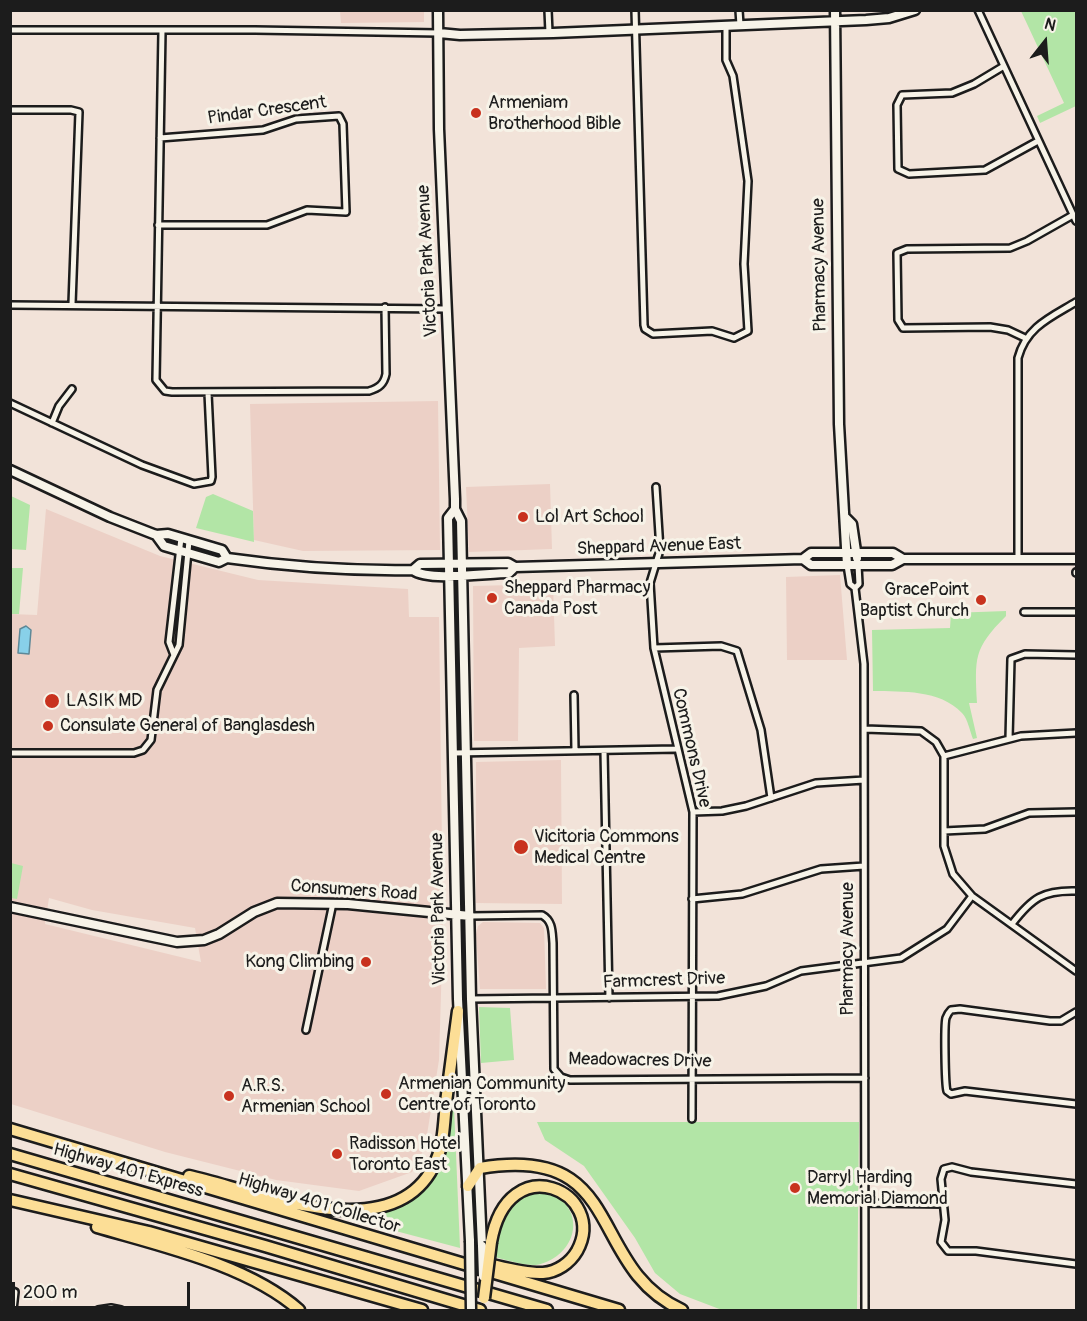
<!DOCTYPE html>
<style>
body{margin:0}
#map{position:relative;width:1087px;height:1321px;overflow:hidden;background:#f2e3d9;font-family:Pangolin,sans-serif}
canvas{display:block}
.frame{position:absolute;inset:0;border:12px solid #1c1c1c;pointer-events:none}
.north{position:absolute;left:1015px;top:12px;width:60px;height:60px;-webkit-text-stroke:4px #f7f3e8;paint-order:stroke;rotate:17deg;font-size:16px;font-weight:700;line-height:24px;text-align:center;color:#1c1c1c}
.north::after{content:'';display:block;margin:auto;width:21px;height:27px;background:#1c1c1c;clip-path:polygon(50% 0,100% 100%,50% 72%,0 100%)}
.scale{position:absolute;left:12px;top:1282px;width:178px;height:27px;box-sizing:border-box;border:3px solid #1c1c1c;border-top:0;padding-left:8px;font-size:18px;line-height:21px;white-space:nowrap;color:#1c1c1c;-webkit-text-stroke:4px #f7f3e8;paint-order:stroke}
</style>
<div id="map">
<canvas width="1087" height="1321"></canvas>
<div class="frame"></div>
<div class="north">N</div>
<div class="scale">200 m</div>
</div>
<script>
const ctx = document.querySelector('canvas').getContext('2d');
ctx.lineJoin = 'round';
function paint(path, color) { ctx.fillStyle = color; ctx.fill(path, 'evenodd'); }
function stroke(path, color, width, dash) { ctx.strokeStyle = color; ctx.lineWidth = width; ctx.lineCap = dash ? 'butt' : 'round'; ctx.setLineDash(dash || []); ctx.stroke(path); }
function drawText(font, color, halo, rows, align = 'center') {
  ctx.font = font + ' Pangolin,sans-serif'; ctx.lineWidth = 6; ctx.setLineDash([]); ctx.textBaseline = 'middle'; ctx.strokeStyle = halo; ctx.fillStyle = color; for (const [text, x, y, turn = 0] of rows) {
    ctx.save(); ctx.translate(x, y); ctx.rotate((+turn || 0) * Math.PI / 180); ctx.textAlign = isNaN(turn) ? turn : align; if (halo) ctx.strokeText(text, 0, 0); ctx.fillText(text, 0, 0); ctx.restore();
  }
}
paint(new Path2D(`
 M340 11H424V22L341 23Z
 M438 401 440 550 303 551 254 540 250 404Z
 M550 484 552 549 469 552 466 487Z
 M46 509 160 556 258 580 408 589 409 617H439L443 927 439 1060 425 1147 412 1172 359 1191 276 1180 165 1152 11 1104 10 614 37 615ZM49 898 92 910 195 928 201 962 45 924Z
 M840 575 847 660H787L786 577Z
 M553 584 555 646 519 648 518 741H474L473 586Z
 M561 760 562 904 476 903V762Z
 M483 922 540 923 544 928 546 989H480L476 934 478 926Z`), '#ecd0c6');
paint(new Path2D(`
 M1021 11H1076V106L1040 123 1037 116 1064 103Z
 M213 494 253 511 254 542 196 528 206 497Z
 M11 496 30 505 26 550 11 549Z
 M10 568H23L19 614H11Z
 M1006 611V616C973 649 975 658 977 703H969L977 738 973 739C970 732 968 719 962 713 939 689 903 692 873 691L872 630 950 628 951 613Z
 M11 863 23 866 17 899 11 898Z
 M479 1007 510 1008 514 1060 481 1063Z
 M453 1083 460 1248 339 1216 337 1212H377L407 1203 432 1179 444 1161Z
 M537 1122H859L857 1310H722L680 1294 655 1273 635 1238 584 1166 545 1140Z
 M542 1189C548 1192 557 1195 562 1200 587 1225 567 1260 536 1265 524 1266 507 1260 495 1257L497 1223 509 1202Z`), '#b2e5a6');
const water = new Path2D(`
 M26 626 31 630 29 654 18 653 20 629Z`);
paint(water, '#88d0e9');
stroke(water, '#5d8897', 1.5);
const street = new Path2D(`
 M548 10 549 33
 M635 10 644 325 645 329 653 334 712 331 734 338 748 331 744 264 748 181 733 76 726 60V25
 M739 10 740 25
 M978 10 1076 221
 M10 30H255L439 33
 M162 31 156 380 165 391 172 392 369 391C379 388 384 384 386 374L385 307
 M1004 66 974 84 952 93 902 95 897 105 898 169 909 174 985 170 1038 141
 M10 110H71L79 112 72 304
 M158 225H267L307 210 346 212 343 124 339 116 296 119 263 130 160 138
 M10 305 447 309
 M1025 338 1008 330 990 327 903 328 898 320 897 253 907 249 1010 248 1027 241 1073 215
 M10 403 142 465 194 484 211 481 212 477 208 393
 M52 423 59 406 72 389
 M656 487 660 550 650 583 654 648 693 812 692 1119
 M1018 560V358C1026 327 1051 317 1076 302
 M847 565 850 584 855 588 864 664 865 1310
 M1076 572V573
 M855 588 859 584 858 565
 M1024 612H1076
 M654 648 721 646 737 651 761 730 771 798
 M174 655 169 642 181 538
 M574 695 575 750
 M865 729 921 731 936 742 944 756V846L953 874 972 896 1076 971
 M1009 739 1011 659 1025 654 1076 655
 M604 751 609 998
 M10 753H134L143 750 151 740 157 690 179 645 189 541
 M454 753 676 749
 M944 756 1021 736 1076 733
 M693 812 722 811 746 806 816 783 864 780
 M944 831 985 829 1029 813 1076 812
 M692 899 742 894 821 869 864 866
 M470 916 542 915C553 921 552 932 553 943L554 1069 561 1077 570 1080 865 1078
 M1012 924C1032 898 1043 890 1076 891
 M471 999 718 996 766 986 801 971 901 958 947 929 972 896
 M1076 1012 1061 1021H1050L960 1009 951 1010C948 1013 947 1015 946 1018 944 1025 945 1084 947 1091L951 1094 965 1091 1076 1104
 M306 1030 333 903
 M1076 1184 971 1172 952 1167 944 1169 941 1179 945 1220 941 1242 948 1251H976L1076 1264
 M865 1203 944 1204
 M10 1290 15 1292 13 1310
 M98 1310 111 1308 121 1310`);
const secondary = new Path2D(`
 M438 10 439 129 455 499V509L461 521 471 999 482 1246
 M835 10 839 424 847 565
 M439 33 460 35 553 33 866 20 889 18 915 10
 M10 470 110 517 156 535 168 534 222 550 227 558
 M455 509 448 518 458 999 470 1241
 M846 518 852 524 857 558
 M156 535 164 546 219 562 227 558C290 567 350 571 413 570L420 564 508 563 515 567 803 559 811 553H893L903 559
 M803 559 811 565H892L903 559H1076
 M413 570C429 582 487 573 509 573L515 567
 M10 907 177 942 204 940 219 934 254 912 277 903 348 904 470 916`);
const highway = new Path2D(`
 M10 1129 619 1310
 M10 1154 547 1310
 M10 1174 265 1246 480 1310
 M189 1176C257 1191 397 1252 436 1161 444 1143 444 1122 446 1102 450 1072 454 1042 458 1011
 M468 1186 480 1168C628 1143 585 1266 682 1310
 M10 1200 149 1232 422 1310
 M97 1227C162 1246 248 1265 299 1310
 M479 1262C499 1266 523 1274 543 1273 557 1272 570 1263 577 1251 609 1193 508 1145 491 1242`);
stroke(street, '#1c1c1c', 10);
stroke(secondary, '#1c1c1c', 13);
stroke(highway, '#1c1c1c', 15);
stroke(street, '#f7f3e8', 5);
stroke(secondary, '#f7f3e8', 8);
stroke(highway, '#fcde96', 10);
const secondaryBridge = new Path2D(`
 M470 1241 471 1310
 M482 1246 483 1276`);
const highwayBridge = new Path2D(`
 M484 1298 491 1242`);
stroke(secondaryBridge, '#1c1c1c', 13, []);
stroke(highwayBridge, '#1c1c1c', 15, []);
stroke(secondaryBridge, '#f7f3e8', 8);
stroke(highwayBridge, '#fcde96', 10);
for (const [x, y, r, color] of [
 [476,113,6,"#c8321e"],
 [523,517,6,"#c8321e"],
 [492,598,6,"#c8321e"],
 [981,600,6,"#c8321e"],
 [52,701,8,"#c8321e"],
 [48,726,6,"#c8321e"],
 [521,847,8,"#c8321e"],
 [366,962,6,"#c8321e"],
 [386,1094,6,"#c8321e"],
 [229,1096,6,"#c8321e"],
 [337,1154,6,"#c8321e"],
 [795,1188,6,"#c8321e"]
]) { const dot = new Path2D(); dot.arc(x, y, r, 0, 2 * Math.PI); ctx.fillStyle = color; ctx.fill(dot); stroke(dot, '#f7f3e8', 2); }
drawText('18px', '#1c1c1c', '#f7f3e8', [
 ["Armeniam",488,103],
 ["Brotherhood Bible",488,124],
 ["Lol Art School",535,517],
 ["Sheppard Pharmacy",504,588],
 ["Canada Post",504,609],
 ["GracePoint",969,590,"right"],
 ["Baptist Church",969,611,"right"],
 ["LASIK MD",66,701],
 ["Consulate General of Banglasdesh",60,726],
 ["Vicitoria Commons",534,837],
 ["Medical Centre",534,858],
 ["Kong Climbing",354,962,"right"],
 ["Armenian Community",398,1084],
 ["Centre of Toronto",398,1105],
 ["A.R.S.",241,1086],
 ["Armenian School",241,1107],
 ["Radisson Hotel",349,1144],
 ["Toronto East",349,1165],
 ["Darryl Harding",807,1178],
 ["Memorial Diamond",807,1199]
], 'left');
drawText('18px', '#1c1c1c', '#f7f3e8', [
 ["Pindar Crescent",267,111,-8],
 ["Victoria Park Avenue",428,261,-93],
 ["Pharmacy Avenue",820,265,-91],
 ["Sheppard Avenue East",659,547,-2],
 ["Commons Drive",691,748,77],
 ["Consumers Road",354,891,4],
 ["Victoria Park Avenue",439,909,-91],
 ["Pharmacy Avenue",848,949,-90],
 ["Farmcrest Drive",664,981,-2],
 ["Meadowacres Drive",640,1061,1],
 ["Highway 401 Express",128,1171,16],
 ["Highway 401 Collector",319,1204,17]
]);
</script>
